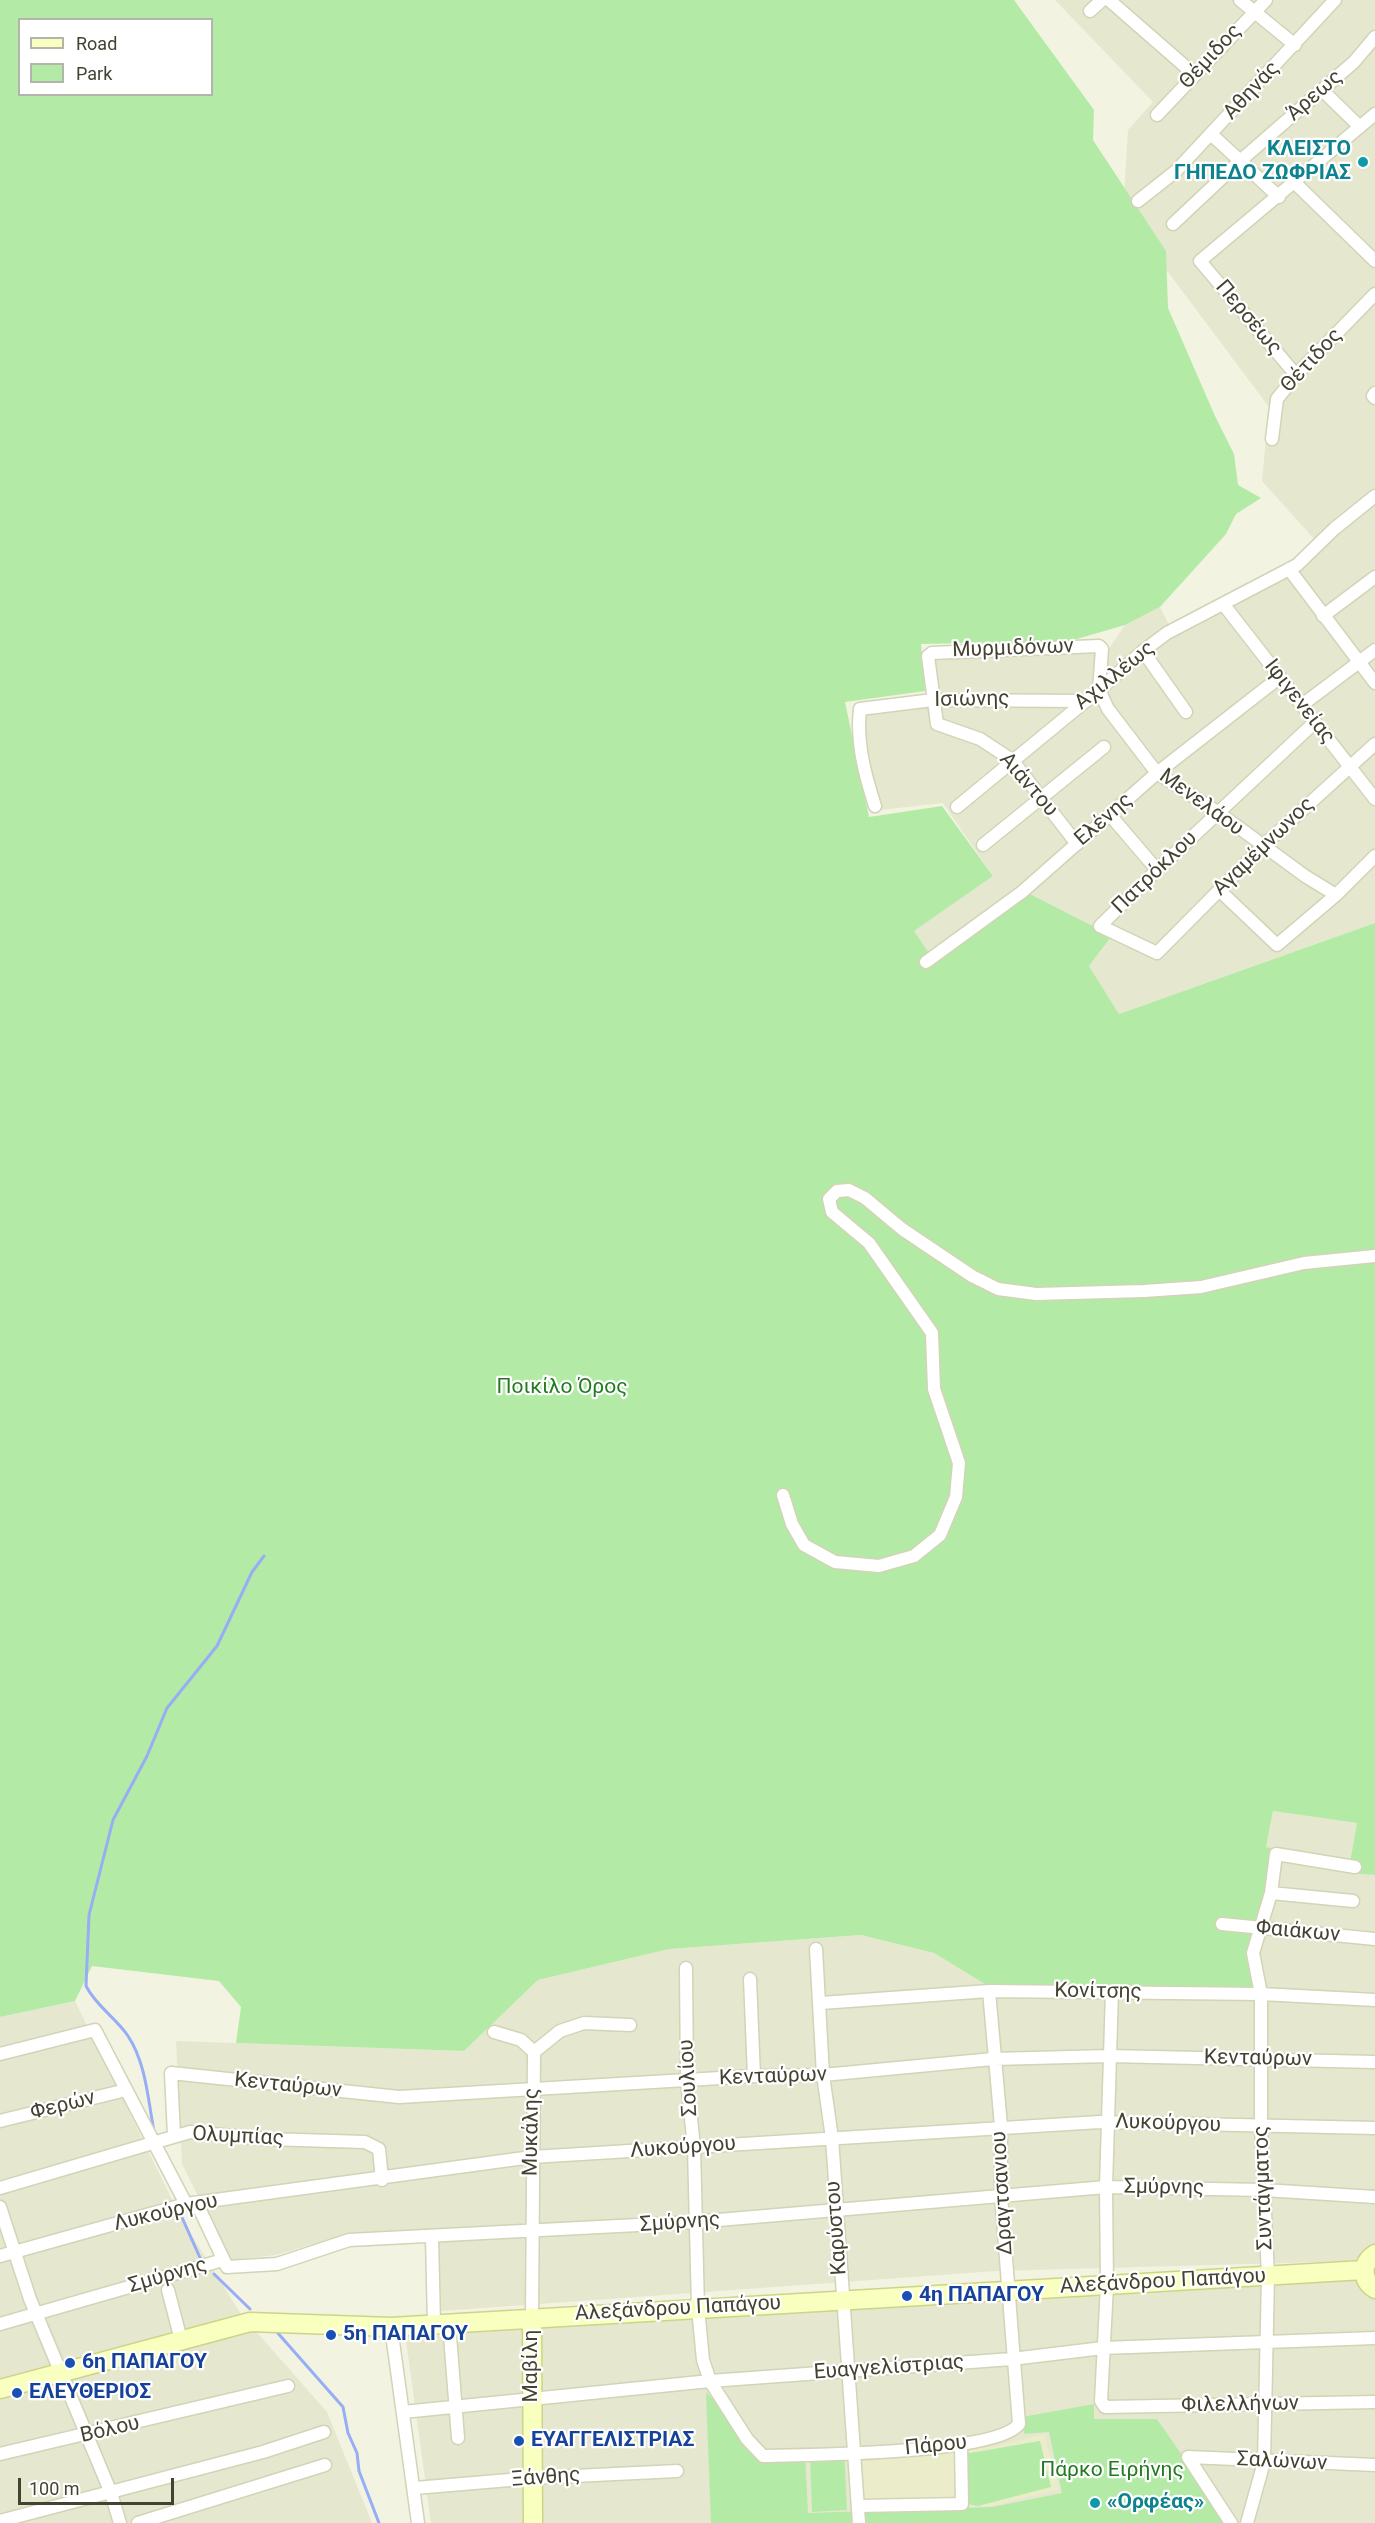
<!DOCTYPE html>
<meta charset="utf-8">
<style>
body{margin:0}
#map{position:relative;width:1375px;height:2523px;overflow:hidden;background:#f2f3e1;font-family:Roboto,sans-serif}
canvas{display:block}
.legend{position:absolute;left:18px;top:18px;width:195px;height:78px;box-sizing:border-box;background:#fff;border:2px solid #b4b4ad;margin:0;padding:8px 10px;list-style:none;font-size:18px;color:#444332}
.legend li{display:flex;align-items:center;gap:12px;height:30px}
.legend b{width:30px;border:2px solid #b4b4ad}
.scale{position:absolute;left:18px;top:2478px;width:156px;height:27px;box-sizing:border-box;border:3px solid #444332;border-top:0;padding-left:8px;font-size:18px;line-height:21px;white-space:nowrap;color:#444332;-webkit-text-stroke:4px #fff;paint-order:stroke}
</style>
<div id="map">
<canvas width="1375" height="2523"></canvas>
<ul class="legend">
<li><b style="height:8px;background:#f8ffbf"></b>Road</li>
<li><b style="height:16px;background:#b3eba6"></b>Park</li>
</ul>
<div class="scale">100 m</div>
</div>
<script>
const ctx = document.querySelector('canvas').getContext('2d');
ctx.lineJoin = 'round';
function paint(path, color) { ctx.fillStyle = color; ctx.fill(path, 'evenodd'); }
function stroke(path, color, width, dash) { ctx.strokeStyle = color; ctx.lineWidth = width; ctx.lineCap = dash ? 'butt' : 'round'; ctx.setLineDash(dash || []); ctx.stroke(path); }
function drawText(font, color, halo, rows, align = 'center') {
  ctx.font = font + ' Roboto,sans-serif'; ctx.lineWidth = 4.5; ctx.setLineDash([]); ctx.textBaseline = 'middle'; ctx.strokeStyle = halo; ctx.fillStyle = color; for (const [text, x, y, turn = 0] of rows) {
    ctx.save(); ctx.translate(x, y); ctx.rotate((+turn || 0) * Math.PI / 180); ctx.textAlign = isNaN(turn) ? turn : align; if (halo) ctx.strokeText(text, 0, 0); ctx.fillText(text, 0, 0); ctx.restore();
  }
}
paint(new Path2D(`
 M1055 0H1375V923L1119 1014 1089 966 1112 937 929 953 913 931 993 876 943 803 880 810 864 731 866 715 939 704 934 658 1108 650 1125 625 1160 607 1170 627 1240 586 1290 562 1315 540 1262 481 1269 407 1123 212 1128 130 1153 102Z
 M1273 1811 1357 1823 1348 1872 1375 1875V2245L1354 2261 996 2271 441 2311 438 2231 365 2232 346 2234 276 2255 230 2260 182 2164 176 2041 464 2051 538 1980 669 1949 861 1935 934 1953 988 1986 1249 1954 1275 1850 1266 1848Z
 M75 2001 181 2218 242 2316 0 2381V2017Z
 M1375 2278V2523H431L405 2333Z
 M254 2329 327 2412 372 2523H0V2400Z`), '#e6e7cf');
paint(new Path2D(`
 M1044 2434 1059 2489 991 2506H863L860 2455 993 2447Z`), '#ebedca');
paint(new Path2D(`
 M0 0H1014L1094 110 1093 140 1166 251 1168 308 1215 416 1234 454 1238 485 1261 498 1236 514 1226 534 1160 607 1125 625 1070 641 921 644 925 691 845 702 869 817 942 806 993 876 914 931 929 953 1022 890 1112 936 1089 966 1119 1014 1375 923V1875L1348 1873 1357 1823 1273 1811 1266 1847 1275 1850 1267 1893 1249 1954 1256 1991 988 1986 934 1953 861 1935 669 1949 538 1980 464 2051 236 2043 241 2007 219 1981 92 1966 75 2001 0 2017ZM20 20H212V94H20Z
 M706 2392 770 2456 805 2454 808 2513 992 2507 1062 2493 1049 2432 1024 2434 1022 2417 1094 2404V2419H1157L1229 2523H711Z
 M1040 2441 1051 2487 978 2506 967 2504 964 2454Z
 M844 2450 847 2510 812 2512 810 2455Z`), '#b3eba6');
stroke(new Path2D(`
 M154 2131C148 2100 146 2063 128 2036 116 2018 96 2006 86 1986L89 1915 113 1820 147 1756 167 1708 217 1646 252 1572 264 1556
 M180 2213 201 2260
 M214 2274 250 2309
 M276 2331 343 2407 348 2433 357 2453 359 2471 379 2523`), '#97adf6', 3);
const street = new Path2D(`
 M1109 0 1195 75
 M1240 0 1295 45
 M1090 11 1102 0
 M1322 90 1360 127
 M1157 115 1266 0
 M1211 134 1279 197
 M1295 183 1375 261
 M1138 201 1176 171 1335 0
 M1173 224 1240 161 1354 62 1375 37
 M1296 375 1200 261 1375 114
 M1375 393 1373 396 1375 398
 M1272 439 1277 399 1296 375 1375 294
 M1289 569 1375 683
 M1224 605 1375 799
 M1323 616 1375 577
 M1143 651 1186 712
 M1302 705 1375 650
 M1315 722 1157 870 1100 926 1157 953 1266 843 1375 744
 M875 806C865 775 856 742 860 709L933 700 1083 701
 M957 807 1099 690 1143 651 1167 633 1297 565 1334 529 1375 496
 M1110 815 1157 870
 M1077 844 1012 760 980 739 937 724 928 656 932 653 1099 646 1102 649 1099 690 1108 709 1157 773 1219 813 1305 876 1336 895
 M983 845 1104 747
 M1219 890 1277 945 1336 895 1375 856
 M926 962 1022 892 1157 773 1280 677
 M783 1495 792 1524 804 1545 835 1562 879 1566 914 1556 940 1535 956 1497 959 1463 934 1389 932 1333 869 1243 832 1212 829 1199 837 1191 849 1190 865 1198 902 1229 972 1276 998 1289 1036 1294 1144 1291 1201 1287 1304 1263 1375 1256
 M1271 1893 1353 1901
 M1222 1924 1375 1939
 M816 1949 823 2075 832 2138 859 2523
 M686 1968 687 2081 694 2147 698 2308 703 2360 710 2381 747 2439 763 2456C807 2455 997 2454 1019 2424L1001 2195V2126L989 1991
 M750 1979 754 2076
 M1112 1991 1106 2187 1107 2285 1101 2401 1105 2407 1375 2402
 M821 2003 989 1991 1261 1994 1375 2000
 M494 2032 521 2040 534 2052
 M0 2054 95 2030 186 2204 199 2208 227 2267 277 2264 349 2240 695 2222 1106 2187 1264 2190 1375 2197
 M0 2121 126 2090
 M174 2136 171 2073 399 2097 754 2076 823 2075 993 2059 1109 2056 1375 2062
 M0 2188 190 2132 266 2139 365 2142 379 2149 382 2180
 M0 2207 30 2299 111 2493 120 2523
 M432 2237 434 2324
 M0 2256 186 2204 532 2157 1100 2122 1375 2128
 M168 2290 181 2340
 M532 2317 534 2052 560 2031 584 2023 630 2025
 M449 2323 458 2438
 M0 2324 223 2260
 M391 2327 418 2523
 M403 2412 710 2381 1012 2359 1103 2348 1375 2338
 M0 2454 288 2386
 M1188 2457 1375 2465
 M1188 2457 1231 2523
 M415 2488 533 2478 677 2471
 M859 2506 962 2504 961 2444
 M0 2521 263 2452 324 2432
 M138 2523 325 2465
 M1247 2523 1264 2462 1268 2276 1261 2127V1994L1253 1953 1271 1893 1276 1854 1355 1867`);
const secondary = new Path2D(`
 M1375 2254C1361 2263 1361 2280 1375 2289
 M532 2317 533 2523
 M0 2389 250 2322 391 2327 1364 2270`);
stroke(street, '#d3d3b7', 15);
stroke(secondary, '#cdd48a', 21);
stroke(street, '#fff', 12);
stroke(secondary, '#f8ffbf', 18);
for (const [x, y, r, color] of [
 [1363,162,6,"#0f9aa8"],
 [907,2296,6,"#1a4fb4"],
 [331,2335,6,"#1a4fb4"],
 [70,2363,6,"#1a4fb4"],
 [17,2393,6,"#1a4fb4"],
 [519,2441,6,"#1a4fb4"],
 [1095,2503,6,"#0f9aa8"]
]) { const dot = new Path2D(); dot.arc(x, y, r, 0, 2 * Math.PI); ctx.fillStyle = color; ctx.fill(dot); stroke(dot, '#fff', 2); }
drawText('21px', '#444332', '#fff', [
 ["Θέμιδος",1211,57,-47],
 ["Αθηνάς",1252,91,-47],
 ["Άρεως",1315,96,-41],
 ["Περσέως",1248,318,50],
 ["Θέτιδος",1312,361,-47],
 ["Μυρμιδόνων",1013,649,-2],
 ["Αχιλλέως",1115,676,-39],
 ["Ισιώνης",972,700,-1],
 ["Ιφιγενείας",1299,702,52],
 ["Αιάντου",1028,785,49],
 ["Μενελάου",1201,803,36],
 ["Ελένης",1104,820,-41],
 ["Αγαμέμνωνος",1264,847,-44],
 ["Πατρόκλου",1155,873,-44],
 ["Φαιάκων",1298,1932,5],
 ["Κονίτσης",1098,1992,1],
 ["Κενταύρων",1258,2059,1],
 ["Κενταύρων",773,2077,-2],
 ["Σουλίου",689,2078,-93],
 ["Κενταύρων",288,2086,6],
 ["Φερών",63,2106,-14],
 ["Λυκούργου",1168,2124,2],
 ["Μυκάλης",532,2132,-89],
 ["Ολυμπίας",238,2137,3],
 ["Λυκούργου",683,2148,-4],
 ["Σμύρνης",1164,2188,1],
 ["Συντάγματος",1264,2188,-92],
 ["Δραγτσανιου",1003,2193,-93],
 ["Λυκούργου",166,2213,-13],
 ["Σμύρνης",680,2223,-4],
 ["Καρύστου",837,2228,-94],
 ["Σμύρνης",168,2276,-16],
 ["Αλεξάνδρου Παπάγου",1163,2282,-3],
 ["Αλεξάνδρου Παπάγου",678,2309,-3],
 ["Μαβίλη",532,2366,-90],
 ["Ευαγγελίστριας",889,2368,-4],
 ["Φιλελλήνων",1240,2405,-1],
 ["Βόλου",110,2430,-13],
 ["Πάρου",936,2446,-6],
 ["Σαλώνων",1282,2462,3],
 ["Ξάνθης",546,2478,-4]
]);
drawText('bold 21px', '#0d838f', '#fff', [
 ["ΚΛΕΙΣΤΟ",1351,150],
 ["ΓΗΠΕΔΟ ΖΩΦΡΙΑΣ",1351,174],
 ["«Ορφέας»",1107,2503,"left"]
], 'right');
drawText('21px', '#237a21', '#fff', [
 ["Ποικίλο Όρος",562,1388],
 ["Πάρκο Ειρήνης",1112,2471]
]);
drawText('bold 21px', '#164399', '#fff', [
 ["4η ΠΑΠΑΓΟΥ",919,2296],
 ["5η ΠΑΠΑΓΟΥ",343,2335],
 ["6η ΠΑΠΑΓΟΥ",82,2363],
 ["ΕΛΕΥΘΕΡΙΟΣ",29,2393],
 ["ΕΥΑΓΓΕΛΙΣΤΡΙΑΣ",531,2441]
], 'left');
</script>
